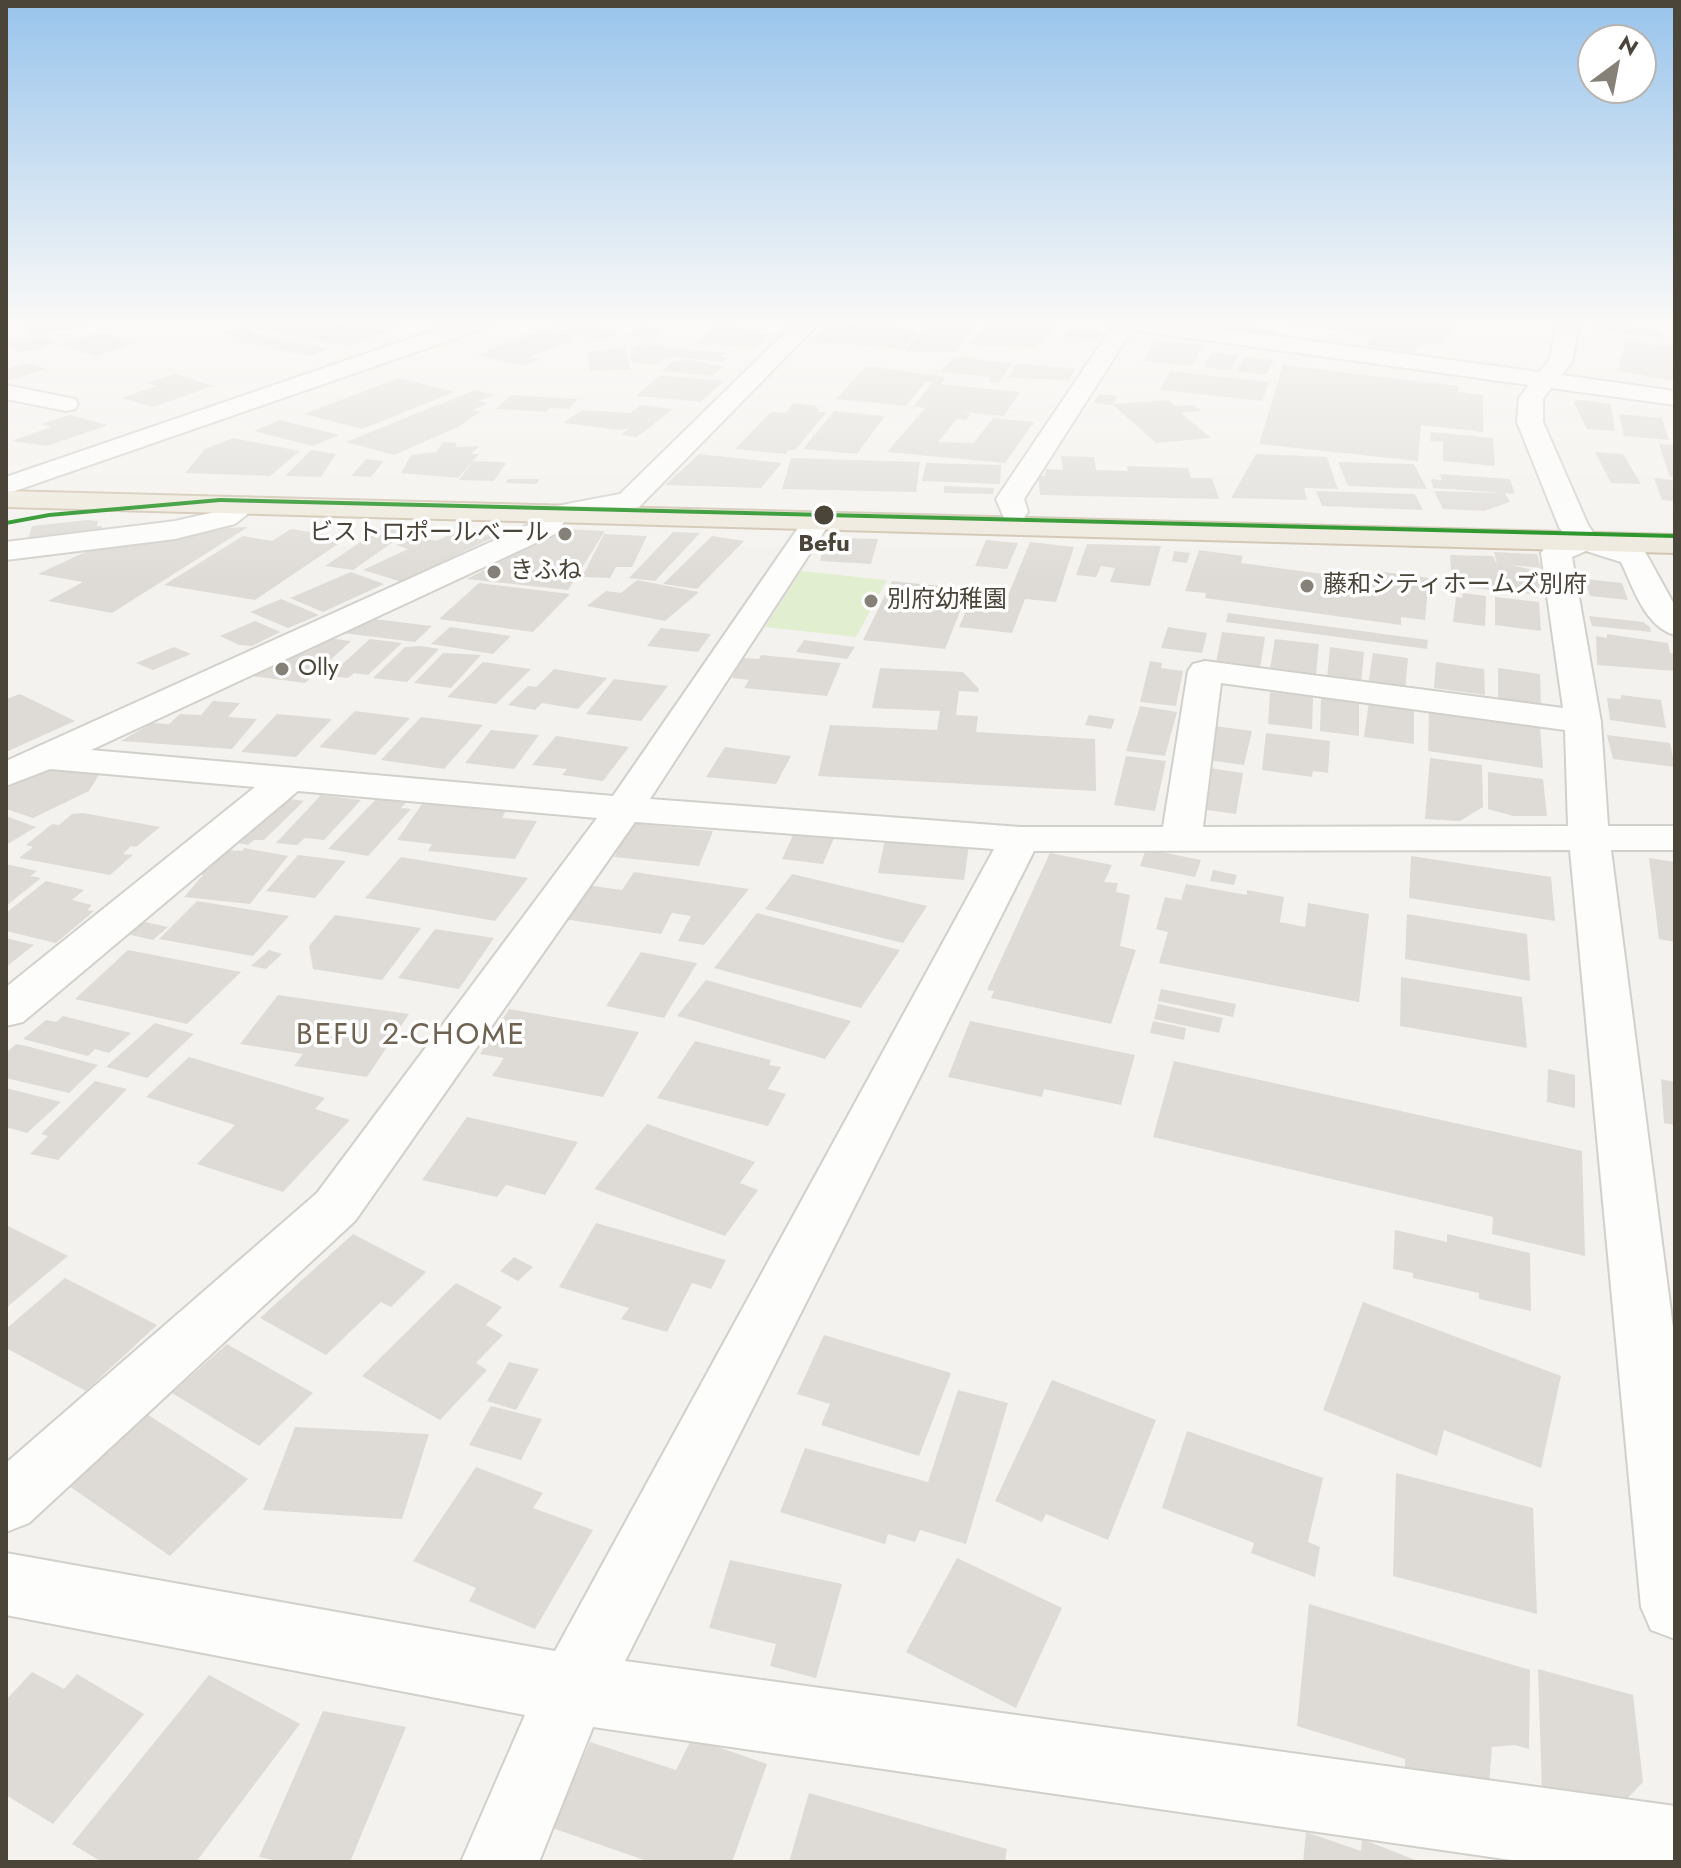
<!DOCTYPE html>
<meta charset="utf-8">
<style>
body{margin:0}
#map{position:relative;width:1681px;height:1868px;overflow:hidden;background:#f4f2ee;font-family:Jost,sans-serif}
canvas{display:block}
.frame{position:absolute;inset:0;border:8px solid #4b4439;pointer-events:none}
.north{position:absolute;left:1577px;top:24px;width:80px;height:80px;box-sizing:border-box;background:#fff;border:2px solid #b7b4b0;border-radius:50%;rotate:32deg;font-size:22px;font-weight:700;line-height:32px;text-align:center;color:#4b4439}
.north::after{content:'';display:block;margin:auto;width:28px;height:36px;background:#868178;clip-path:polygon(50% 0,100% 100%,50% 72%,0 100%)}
</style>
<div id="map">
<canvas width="1681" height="1868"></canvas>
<div class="frame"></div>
<div class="north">N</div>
</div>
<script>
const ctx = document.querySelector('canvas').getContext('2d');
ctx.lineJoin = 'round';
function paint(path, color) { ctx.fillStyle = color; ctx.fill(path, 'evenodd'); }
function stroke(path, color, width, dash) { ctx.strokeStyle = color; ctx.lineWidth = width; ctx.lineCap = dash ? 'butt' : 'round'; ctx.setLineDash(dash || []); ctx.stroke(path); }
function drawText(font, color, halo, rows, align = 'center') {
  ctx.font = font + ' Jost,"Noto Sans JP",sans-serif'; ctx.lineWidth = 7; ctx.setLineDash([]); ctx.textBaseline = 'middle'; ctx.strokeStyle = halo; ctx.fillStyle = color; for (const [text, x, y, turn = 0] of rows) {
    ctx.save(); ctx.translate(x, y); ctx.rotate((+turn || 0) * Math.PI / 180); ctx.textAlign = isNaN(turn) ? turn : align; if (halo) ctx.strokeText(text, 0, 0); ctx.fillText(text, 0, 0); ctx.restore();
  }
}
paint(new Path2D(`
 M801 571 887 580 856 637 765 627Z`), '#e1eecf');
paint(new Path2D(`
 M25 321H88L89 326 29 336Z
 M257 321 345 324 404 322 385 328 367 327 390 331 348 346 278 333 302 324 273 333 243 326Z
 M566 321 621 333 602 340 558 331 567 328 553 325Z
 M929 321H977L955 352 904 351Z
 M990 321H1019L1054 326 1035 348 970 345Z
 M1195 321H1206L1275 331 1273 334Z
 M1276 321H1457L1441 345 1420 343 1413 352 1366 345 1372 336Z
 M1598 321H1629V327L1663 331 1662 338 1596 330Z
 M829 322 918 330 903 349 811 341Z
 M240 327 254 330 250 332 328 349 309 356 231 339 237 337 223 333Z
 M640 327 663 330 650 338 627 335Z
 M726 327 761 330 757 332 771 334 756 348 696 343 713 328Z
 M1068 328 1102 331 1097 340 1064 337Z
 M543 329 574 336 569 337 576 339 531 357 540 359 523 366 476 355Z
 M101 333 137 343 95 356 59 345Z
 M48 336 53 343 44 345 46 348 17 352 11 342Z
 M1156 340 1203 345 1192 366 1143 361Z
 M1625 341 1675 347V381L1619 371Z
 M640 344 726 353 721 357 727 358 722 362 677 357 665 358 656 365 632 362 630 355 636 351 631 350Z
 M625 347 630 369 590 371 588 352Z
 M1212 352 1238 355 1231 370 1204 367Z
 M966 357 981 360 1012 363 998 383 988 382 991 377 940 372 952 358Z
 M1245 357 1274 360 1266 375 1236 371Z
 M674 361 690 360 724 366 713 376 662 371Z
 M28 363 46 369 6 381V369Z
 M1017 363 1076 369 1068 380 1008 378Z
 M1283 365 1458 386V392L1483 395V432L1421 425 1418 461 1259 444Z
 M866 366 946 377 941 384 1020 392 1004 416 962 412 971 414 966 420 957 419 938 442 974 443 993 418 1034 422 1005 463 887 452 925 408 913 407 933 382H926L906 406 836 399Z
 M1170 371 1270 382 1262 401 1160 390Z
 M175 374 213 386 153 407 121 398 157 386 146 383Z
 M660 375 724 381 701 402 636 396Z
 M399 378 455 392 362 429 304 414Z
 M475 390 496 395 479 401 488 403 473 410 480 412 458 427 394 455 346 442Z
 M1099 394 1118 396 1112 405 1093 403Z
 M511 395 578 399 569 409 550 408 546 412 496 409Z
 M1168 400 1176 406 1193 405 1202 411 1181 413 1211 438 1156 443 1112 404Z
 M1583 400 1611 404 1615 431 1587 429 1573 401Z
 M794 403 817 406 815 408 820 409 818 412H827L795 450H789L785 454 735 449 771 412 785 413Z
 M641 405 673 409 637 437 621 435 630 428 619 430 563 423 582 410 631 413Z
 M834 411 885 416 857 454 803 449Z
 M1619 414 1662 418 1669 440 1624 436Z
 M70 415 108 425 47 446 12 441 51 427 41 424Z
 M280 420 339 435 313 446 254 431Z
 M1431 432 1493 438 1495 466 1443 461V442L1430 441Z
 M233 438 300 451 270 476 185 473 205 449Z
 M443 442 457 443 455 447 480 446 471 454H479L458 478 401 473 411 455 436 452Z
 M1659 444 1675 445V477H1670Z
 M311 450 336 454 321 477 285 476Z
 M1595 452 1623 454 1641 484 1611 483Z
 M699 454 782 463 761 488 665 485Z
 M1256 454 1327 457 1338 489 1304 488 1307 500 1231 498Z
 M1061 456 1094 457 1096 470 1128 471 1127 466 1188 468 1191 478H1212L1219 499 1040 495 1038 476H1045L1046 469 1063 470Z
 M791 458 920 462 916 492 782 489Z
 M366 459 384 461 371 477 351 476Z
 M473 461 499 462 506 463 494 481 459 480Z
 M1338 462 1414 464 1427 489 1348 486Z
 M926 463 1001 465 1000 484 922 481Z
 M1440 474 1510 479 1515 494 1505 493 1510 502 1484 511 1443 509 1434 491 1503 493 1433 488 1431 479 1442 480Z
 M1654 478 1675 480V501L1662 500Z
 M508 479H539L537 484 505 483Z
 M944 486 994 488 993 494 944 493Z
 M1316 491 1415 494 1423 510 1322 506Z
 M87 520 98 521 97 526H102L100 532 28 539 32 526Z
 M384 526 406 533 353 570 325 566Z
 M248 527 112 613 48 601 83 582 38 574 94 548 199 529Z
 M464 528 494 537 402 582 363 570 408 549 396 545 416 536 436 541Z
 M291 529 347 538 255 600 164 585 243 536 272 541Z
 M563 529 605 531 568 590 467 579Z
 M673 532 700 533 655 581 629 578Z
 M604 534 647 536 632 567H616L610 578 582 577Z
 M712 536 744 541 697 589 663 584Z
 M835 538 878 539 871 564 820 561 825 542Z
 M986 540 1018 543 1007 569 975 566Z
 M1030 542 1074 547 1056 602 1025 599 1012 633 959 627 975 590 1009 593Z
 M1087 544 1161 546 1150 586 1110 582 1115 568 1101 566 1096 577 1076 575Z
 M1199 550 1243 556 1241 563 1376 581 1377 571 1429 578 1425 620 1401 617V625L1205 598 1206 593 1185 591Z
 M1174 551 1190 553 1187 563 1172 561Z
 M1494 552 1537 554 1541 568 1511 565 1538 571 1542 595 1452 586 1450 555 1493 556 1497 565Z
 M351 572 384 584 323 612 290 598Z
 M1585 579 1622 583 1628 600 1590 596Z
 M637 580 699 592 665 621 587 606 606 591 621 593Z
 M892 581 969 589 945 649 863 640Z
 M479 583 570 594 533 632 439 619Z
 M1463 593 1486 596 1485 626 1453 622 1456 597 1462 598Z
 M1495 597 1539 602 1541 631 1495 625Z
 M281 599 319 615 288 628 250 612Z
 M1228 613 1428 640 1427 649 1226 622Z
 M1589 616 1643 622 1650 627 1651 632 1592 626Z
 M374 619 432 626 415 642 343 633Z
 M255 621 280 632 252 646 239 645 220 636Z
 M450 627 511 636 493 654 431 644Z
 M1168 627 1207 633 1202 653 1161 648Z
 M661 628 711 634 698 652 647 646Z
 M1222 632 1265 637 1260 669 1216 663Z
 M1607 634 1668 643 1670 653 1675 654V671L1597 665 1596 636 1607 638Z
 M328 638 351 641 305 683 252 676Z
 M370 639 402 643 368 675 354 673 348 678 329 676Z
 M1275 639 1319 644 1316 675 1270 669Z
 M804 640 855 647 847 659 796 652Z
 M421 646 439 649 407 682 373 678 405 647Z
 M174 647 191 654 153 670 136 663Z
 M1330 647 1364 652 1361 684 1327 679Z
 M443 653 481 655 451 688 414 683Z
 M1373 653 1408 658 1405 690 1368 685Z
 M761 655 841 663 827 696 744 688 749 680 732 678 743 658 759 659Z
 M1150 661 1162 663 1161 668 1183 671 1176 706 1140 702Z
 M483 662 531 669 496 704 447 697Z
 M1436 662 1484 669 1485 695 1434 688Z
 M880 668 963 672 979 689 978 692 959 691 956 715 978 716 976 732 1095 739 1096 791 818 776 830 725 937 730 940 711 872 708Z
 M1498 668 1540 674 1541 708 1498 701Z
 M554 669 607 678 578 709 542 703 535 710 508 705 528 686 536 687Z
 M614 679 668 686 641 721 586 714Z
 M1270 692 1313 697 1312 729 1268 724Z
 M20 694 75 721 6 752V699Z
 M1621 695 1661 700 1666 728 1610 720 1607 698 1621 699Z
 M1321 698 1359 702V736L1320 731Z
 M213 701 240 703 228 717 257 719 232 749 121 741 152 723 169 724 180 714 201 715Z
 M1369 702 1414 708V744L1364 737Z
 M1140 706 1177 712 1165 756 1126 751Z
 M355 711 410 718 375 755 319 747Z
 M1429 711 1540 726 1543 768 1428 751Z
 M277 714 332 719 296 757 241 752Z
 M1089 715 1115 719 1111 729 1085 725Z
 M421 717 483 725 444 769 381 760Z
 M1215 726 1252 731 1244 765 1207 760Z
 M491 730 539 735 514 769 465 763Z
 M1266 733 1330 741 1328 773 1313 771 1312 777 1262 770Z
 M1607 735 1670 743 1675 767 1613 759Z
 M556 736 629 747 603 781 562 775 567 769 532 765Z
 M725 747 791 756 776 784 706 777Z
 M1126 756 1166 761 1155 811 1114 805Z
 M1430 758 1482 765 1483 807 1460 821 1425 819Z
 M41 768 100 773 89 791 33 818 6 809V785Z
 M1209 768 1243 773 1236 814 1201 809Z
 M1488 772 1543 779 1547 816H1513L1488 809Z
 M321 795 361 800 324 840 305 838 297 845 276 843Z
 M379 796 408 800 401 808 411 809 368 856 328 849Z
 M276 797 304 801 264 840H254L248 845 223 840Z
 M456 803 506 810 502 818 537 821 515 859 428 851 432 844 397 840 422 804 454 806Z
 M83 813 160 827 136 847 131 846 123 854 133 855 110 875 19 858 33 847 26 845 52 824 59 825 72 814Z
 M6 816 36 827 6 845Z
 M631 823 713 831 699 866 614 857Z
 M794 833 834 838 823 864 782 859Z
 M885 839 969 845 964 880 878 873Z
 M244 848 288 856 250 904 184 897 203 875 194 874 210 857 219 858 226 850 242 851Z
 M1146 849 1201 860 1195 877 1140 866Z
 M1050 853 1112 865 1104 882 1118 883 1116 892 1130 895 1120 946 1136 950 1111 1024 991 998 994 991 987 990Z
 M298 855 346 861 315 898 266 891Z
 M1411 856 1551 877 1555 921 1409 898Z
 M401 857 528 878 495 921 365 898Z
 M1649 858 1675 862V942L1659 939Z
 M6 864 37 871 30 876 41 878 6 906Z
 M1213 870 1237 875 1234 885 1210 881Z
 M634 872 749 889 704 945 678 941 691 916 672 913 661 934 563 919 586 885 622 890Z
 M792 874 927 906 903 943 765 909Z
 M46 881 84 890 72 900 92 905 87 910 94 911 56 943 6 931V913Z
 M1186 884 1247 895V890L1284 897 1280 922 1305 927 1308 903 1369 914 1359 1002 1159 963 1168 932 1156 929 1165 897 1181 900Z
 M197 901 289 916 253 956 159 939Z
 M757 913 900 950 861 1008 714 968Z
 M1407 914 1527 934 1530 981 1405 959Z
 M335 915 421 928 382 980 313 969 309 946Z
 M132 919 168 927 153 940 118 932Z
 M435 929 494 938 459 989 398 978Z
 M6 938 34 945 6 967Z
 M128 950 241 972 187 1024 75 999Z
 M269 950 282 954 266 969 251 966Z
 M641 952 697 963 664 1018 606 1006Z
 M1401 977 1522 997 1527 1048 1400 1026Z
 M706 980 851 1021 825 1059 677 1016Z
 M1161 989 1236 1004 1233 1017 1158 1001Z
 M278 995 409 1014 367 1077 294 1066 303 1054 240 1044Z
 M1158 1004 1223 1018 1219 1033 1154 1019Z
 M509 1009 639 1032 603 1097 492 1076 504 1058 480 1054Z
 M63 1016 131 1033 109 1053 95 1049 88 1056 23 1039 46 1020 56 1022Z
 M970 1021 1135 1055 1121 1105 1044 1089 1042 1097 948 1077Z
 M1153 1021 1186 1028 1184 1040 1150 1033Z
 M155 1023 194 1034 147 1078 106 1067Z
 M695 1041 771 1060 769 1065 781 1067 768 1089 786 1094 768 1126 657 1098Z
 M16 1044 26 1046 98 1065 69 1093 6 1078V1053Z
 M189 1057 325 1098 315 1109 350 1120 283 1192 197 1164 235 1125 146 1097Z
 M1174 1061 1582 1151 1585 1256 1492 1234 1493 1217 1153 1137Z
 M1548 1069 1575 1075V1108L1547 1102Z
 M1661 1079 1675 1082V1125L1664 1123Z
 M95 1081 127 1089 58 1160 30 1154 48 1136 41 1134Z
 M6 1088 61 1102 27 1133 6 1127Z
 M467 1117 578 1142 545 1195 506 1185 497 1197 422 1180Z
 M647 1124 755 1162 740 1183 758 1190 725 1236 594 1189Z
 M596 1223 726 1260 711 1289 692 1283 667 1332 621 1319 629 1308 559 1287Z
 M6 1225 68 1256 6 1308Z
 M1395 1230 1447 1242V1234L1530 1253 1531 1311 1479 1299V1293L1413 1278V1273L1393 1269Z
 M353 1234 426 1272 391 1307 381 1302 326 1355 260 1318Z
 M514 1257 533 1267 518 1281 500 1271Z
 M65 1278 157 1325 86 1391 6 1348V1329Z
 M456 1283 502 1307 486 1325 503 1335 476 1363 487 1370 440 1420 362 1376Z
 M1363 1302 1561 1376 1541 1468 1444 1430 1437 1456 1323 1410Z
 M824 1335 951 1373 919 1456 821 1425 830 1404 797 1394Z
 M227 1344 313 1393 259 1446 172 1393Z
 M509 1362 539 1369 516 1410 487 1401Z
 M1052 1380 1156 1420 1108 1540 1046 1514 1042 1522 995 1501Z
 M958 1390 1008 1403 966 1544 920 1530 915 1542 888 1534 885 1544 780 1512 805 1448 928 1482Z
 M491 1406 542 1419 521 1460 469 1445Z
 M139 1409 248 1479 170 1556 59 1479Z
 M295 1427 429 1434 402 1519 263 1510Z
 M1187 1431 1323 1478 1308 1542 1320 1547 1315 1577 1251 1553 1254 1543 1162 1508Z
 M476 1467 543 1493 533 1508 593 1530 535 1629 469 1601 476 1588 413 1561Z
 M1396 1473 1533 1508 1537 1614 1393 1576Z
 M957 1558 1062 1608 1016 1708 906 1652Z
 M730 1560 842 1584 816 1678 770 1666 776 1644 709 1628Z
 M1309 1604 1530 1670 1529 1749 1515 1745 1492 1747 1489 1785 1405 1772V1759L1297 1726Z
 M1538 1669 1633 1695 1643 1782 1620 1806 1542 1794Z
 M32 1672 64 1689 77 1674 144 1714 53 1824 6 1795V1700Z
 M209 1675 300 1724 196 1862H102L72 1844Z
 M323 1711 406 1727 350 1862H283L259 1857Z
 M692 1738 767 1764 732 1862H650L552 1828 590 1742 676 1770Z
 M809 1793 1007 1849 1005 1862H789Z
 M1306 1832 1361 1851 1362 1839 1420 1862H1303Z`), '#dedbd6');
const minor = new Path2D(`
 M461 321H494L491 326 6 494V477Z
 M797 321H821L639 507 565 521 555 534 91 750 613 796 807 515 817 512 827 515 831 521 650 799 1020 827H1163L1188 671 1193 664 1205 661 1563 708 1541 553 1545 547 1567 538 1559 527 1517 422 1519 398 1529 385 1132 330 1024 499 1028 512 1024 518 1014 521 1004 518 996 499 1112 327 1104 321H1165L1539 372 1549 361 1558 321H1580L1572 362 1562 375 1675 391V405L1551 388 1543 399V422L1588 525 1595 535 1644 550 1675 606V635C1645 627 1633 587 1621 562L1586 551 1572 557 1601 722 1608 826H1675V850H1611L1675 1343V1639L1651 1630 1641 1607 1570 850 1034 851 625 1661 1675 1806V1862H1525L593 1727 539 1862H461L525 1715 6 1615V1553L555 1651 994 849 635 822 355 1221 29 1523 6 1532V1463L317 1193 597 818 298 791 23 1022 6 1026V987L255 787 50 769 6 786V761L535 522 546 508 620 494ZM1221 683 1565 730 1568 826 1203 827Z
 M6 385 75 399 78 404 75 409 66 411 6 399Z
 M245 497 255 499 259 505 235 524 175 539 6 560V542L175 521 215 512Z`);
const highway = new Path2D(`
 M6 491 1675 535V553L6 507Z`);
stroke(minor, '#d2d0cb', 4);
stroke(highway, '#ccbfa9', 4);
paint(minor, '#fdfdfc');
paint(highway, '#ede8db');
paint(new Path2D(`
 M220 498 1675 534V538L220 502 49 517 6 525V521L49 513Z`), '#008000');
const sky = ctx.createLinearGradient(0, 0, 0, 583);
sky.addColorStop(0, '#98c4ec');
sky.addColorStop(0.55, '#faf9f7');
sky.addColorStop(1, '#faf9f700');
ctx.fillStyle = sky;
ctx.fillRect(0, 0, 1681, 583);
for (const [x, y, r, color] of [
 [824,515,11,"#4b4439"],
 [565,534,8,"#868178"],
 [494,572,8,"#868178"],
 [1307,586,8,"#868178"],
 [871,601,8,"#868178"],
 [282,669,8,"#868178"]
]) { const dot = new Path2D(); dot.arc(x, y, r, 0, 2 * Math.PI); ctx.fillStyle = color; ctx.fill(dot); stroke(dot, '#fff', 3); }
drawText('24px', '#4b4439', '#fff', [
 ["ビストロポールべール",549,534,"right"],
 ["きふね",510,572],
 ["藤和シティホームズ別府",1323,586],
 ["別府幼稚園",887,601],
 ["Olly",298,669]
], 'left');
drawText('bold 24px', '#4b4439', '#fff', [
 ["Befu",824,545]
]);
ctx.letterSpacing = '2px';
drawText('30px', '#6e6250', '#fff', [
 ["BEFU 2-CHOME",411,1037]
]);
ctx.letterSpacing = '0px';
</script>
